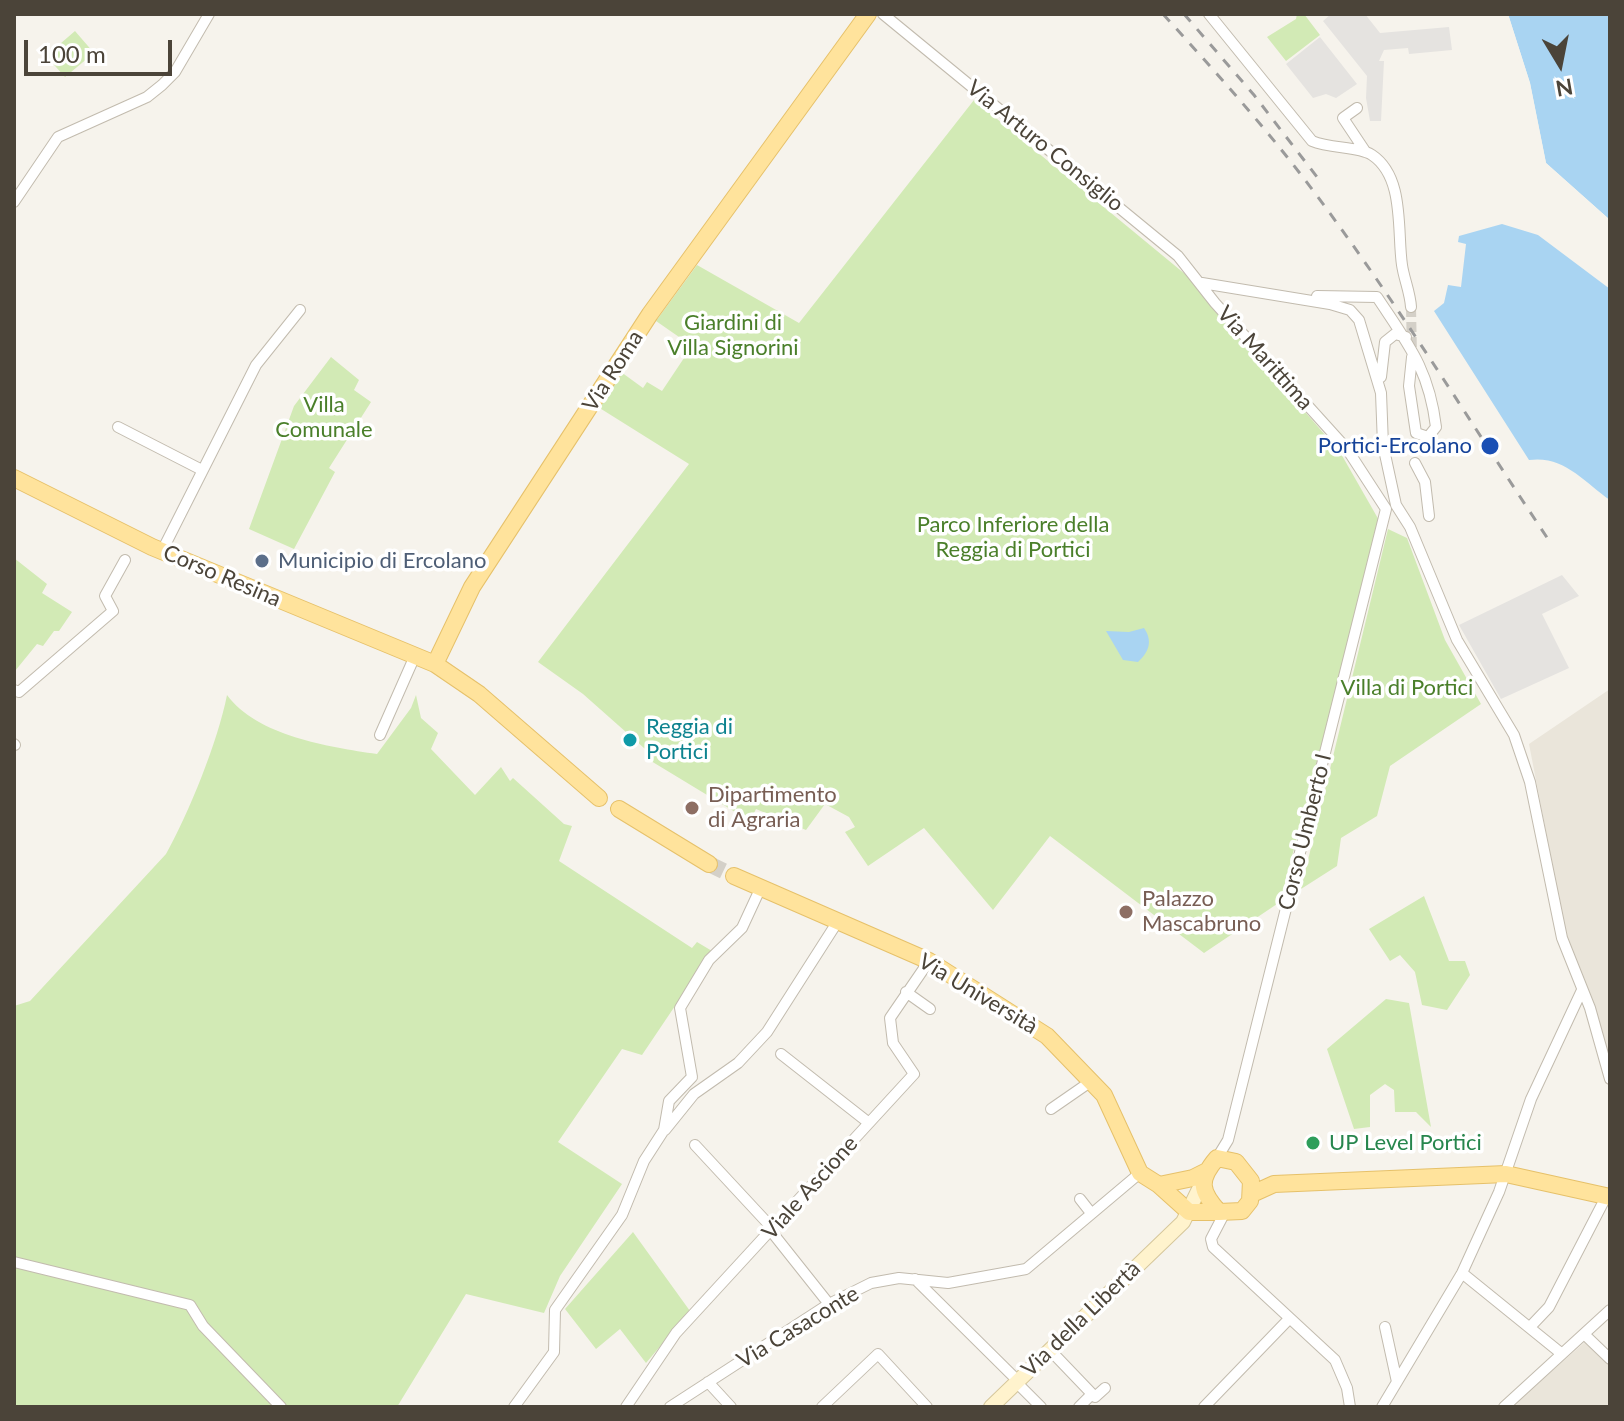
<!DOCTYPE html>
<meta charset="utf-8">
<style>
body{margin:0}
#map{position:relative;width:1624px;height:1421px;overflow:hidden;background:#f6f3ec;font-family:Lato,sans-serif}
canvas{display:block}
.frame{position:absolute;inset:0;border:16px solid #4b4439;pointer-events:none}
.north{position:absolute;left:1520px;top:24px;width:80px;height:80px;-webkit-text-stroke:6px #fff;paint-order:stroke;rotate:170deg;font-size:22px;font-weight:700;line-height:32px;text-align:center;color:#4b4439}
.north::after{content:'';display:block;margin:auto;width:28px;height:36px;background:#4b4439;clip-path:polygon(50% 0,100% 100%,50% 72%,0 100%)}
.scale{position:absolute;left:24px;top:40px;width:148px;height:36px;box-sizing:border-box;border:4px solid #4b4439;border-top:0;padding-left:10px;font-size:24px;line-height:28px;white-space:nowrap;color:#4b4439;-webkit-text-stroke:6px #fff;paint-order:stroke}
</style>
<div id="map">
<canvas width="1624" height="1421"></canvas>
<div class="frame"></div>
<div class="north">N</div>
<div class="scale">100 m</div>
</div>
<script>
const ctx = document.querySelector('canvas').getContext('2d');
ctx.lineJoin = 'round';
function paint(path, color) { ctx.fillStyle = color; ctx.fill(path, 'evenodd'); }
function stroke(path, color, width, dash) { ctx.strokeStyle = color; ctx.lineWidth = width; ctx.lineCap = dash ? 'butt' : 'round'; ctx.setLineDash(dash || []); ctx.stroke(path); }
function drawText(font, color, halo, rows, align = 'center') {
  ctx.font = font + ' Lato,sans-serif'; ctx.lineWidth = 7; ctx.setLineDash([]); ctx.textBaseline = 'middle'; ctx.strokeStyle = halo; ctx.fillStyle = color; for (const [text, x, y, turn = 0] of rows) {
    ctx.save(); ctx.translate(x, y); ctx.rotate((+turn || 0) * Math.PI / 180); ctx.textAlign = isNaN(turn) ? turn : align; if (halo) ctx.strokeText(text, 0, 0); ctx.fillText(text, 0, 0); ctx.restore();
  }
}
paint(new Path2D(`
 M1610 689V1068L1565 930 1529 744Z
 M1585 1342 1610 1365V1407H1511Z`), '#eae5da');
paint(new Path2D(`
 M1297 14H1304L1320 35 1286 61 1267 37 1296 19Z
 M75 31 94 53 65 77 46 56Z
 M974 100 1185 274 1340 452 1380 522 1280 902 1204 953 1050 836 993 910 924 828 868 866 845 832 855 827 849 817 825 804 806 830 756 809 750 821 651 761 653 756 583 694 538 662 689 464 598 407 621 372 643 388 647 382 662 391 692 346 656 321 697 265 799 323Z
 M331 357 359 380 354 390 371 402 329 468 335 472 294 549 249 529 294 406Z
 M1388 529 1407 538 1445 640 1481 704 1390 766 1377 816 1341 838 1337 866 1301 889Z
 M14 558 47 584 42 593 72 612 59 631H54L43 646 37 644 15 671Z
 M227 695C257 736 329 747 377 754L411 708 416 695 421 718 438 733 431 749 475 795 501 767 510 781 513 778 564 824 572 826 559 861 692 948 697 942 712 951 642 1055 622 1049 558 1142 622 1184 560 1276 544 1313 466 1294 397 1407H14V1006L30 1001 166 854C189 813 218 741 227 695Z
 M1424 896 1449 961H1465L1470 975 1447 1010 1422 1005 1415 972 1400 955 1390 961 1369 929Z
 M1386 999 1409 1003 1431 1127 1416 1112H1395L1394 1090 1385 1084 1370 1095V1127L1354 1129 1327 1049Z
 M633 1232 690 1311 646 1363 620 1329 596 1349 565 1309Z`), '#d2eab5');
paint(new Path2D(`
 M1331 14H1365L1380 33 1449 27 1452 50 1409 54 1408 48 1384 50 1379 61H1384L1381 121H1370L1366 98 1367 76 1323 21Z
 M1320 37 1357 84 1336 98 1326 94 1313 98 1286 64Z
 M1562 575 1579 596 1542 614 1569 668 1501 699 1459 625Z`), '#e5e3e0');
paint(new Path2D(`
 M1508 14H1610V220L1546 163 1530 83Z
 M1502 224 1538 235 1610 289V500C1584 482 1564 455 1529 460L1434 311 1444 303 1448 285 1461 287 1466 244 1458 242 1459 236Z
 M1144 628C1153 641 1149 652 1138 662L1123 660 1106 631 1129 632Z`), '#a9d4f2');
paint(new Path2D(`
 M1504 14H1508L1530 83 1546 163 1610 220V224L1542 165 1526 84Z`), '#f6f3ec');
stroke(new Path2D(`
 M1411 307 1412 355`), '#d4d0c8', 10, [10, 5]);
stroke(new Path2D(`
 M709 864 734 876`), '#d4d0c8', 16, [16, 8]);
const street = new Path2D(`
 M883 14 1178 256 1215 303 1347 449 1386 509
 M1209 14 1312 141C1331 149 1358 146 1372 155 1405 177 1397 231 1402 265 1404 279 1410 292 1411 307
 M1357 108 1343 118 1365 151
 M14 202 58 137 147 97 162 85 175 72 209 14
 M1202 283 1330 304 1350 310 1359 320 1381 393 1383 445 1396 505 1410 527 1457 640 1514 735 1530 782 1562 938 1590 1008 1610 1079
 M1317 296 1377 297C1408 344 1429 369 1436 427L1428 437 1416 433 1409 386 1412 357
 M1381 377 1385 342 1395 334 1406 337
 M118 427 202 470
 M1415 463 1425 482 1429 516
 M162 551 256 365 300 310
 M14 690 19 692 113 611 105 596 125 560
 M380 735 414 658
 M14 744 15 745
 M906 992 930 1009
 M781 1054 869 1123
 M1051 1109 1090 1082
 M665 1130 694 1094 738 1063 767 1032 838 921
 M695 1145 773 1229
 M1217 1158 1228 1140 1386 509
 M1080 1199 1091 1213
 M1224 1214 1211 1239 1213 1247 1335 1360 1347 1388 1350 1407
 M771 1231 829 1304
 M14 1262 190 1305 203 1326 281 1407
 M1462 1273 1562 1354
 M915 1279 1017 1380
 M1385 1327 1397 1382
 M1530 1327 1549 1307 1607 1195
 M1584 1334 1610 1359
 M1049 1349 1095 1397 1105 1388
 M708 1382 731 1407
 M1016 1382 1041 1407
 M514 1407 554 1352 555 1310 622 1215 644 1161 664 1130 669 1101 692 1077 680 1008 709 960 742 928 761 887
 M626 1407 676 1333 914 1074 893 1043 890 1018 929 961
 M670 1407 829 1304 871 1283 899 1278 948 1283 1026 1269 1140 1173
 M822 1407 878 1354 927 1407
 M1079 1407 1092 1394
 M1204 1407 1288 1320
 M1382 1407 1462 1273 1499 1192 1531 1099 1582 990
 M1504 1407 1610 1310`);
const secondary = new Path2D(`
 M991 1407 1183 1222 1202 1183`);
const primary = new Path2D(`
 M14 478 152 547 435 664 479 694 599 798
 M435 664 472 587 650 314 868 14
 M619 809 709 864
 M734 876 929 961 1047 1036 1104 1095 1140 1173 1159 1185 1189 1212H1219
 M1217 1158 1236 1162 1251 1181 1250 1201 1242 1211 1219 1212C1200 1191 1198 1180 1217 1158Z
 M1159 1185 1193 1178 1207 1171
 M1252 1194 1274 1184 1506 1174 1610 1197`);
stroke(street, '#c2bbae', 12);
stroke(secondary, '#d6c79b', 16);
stroke(primary, '#e6c16a', 18);
stroke(street, '#fff', 10);
stroke(secondary, '#fff3cd', 14);
stroke(primary, '#ffe39c', 16);
stroke(new Path2D(`
 M1163 14C1211 67 1259 120 1302 176 1393 295 1469 421 1552 545
 M1184 14 1254 95 1317 177`), '#9a9a9a', 3, [10, 10]);
for (const [x, y, r, color] of [
 [1490,446,10,"#1a4fb4"],
 [262,561,8,"#5c6f8a"],
 [630,740,8,"#0f9aa8"],
 [692,808,8,"#8d6e63"],
 [1126,912,8,"#8d6e63"],
 [1313,1143,8,"#2e9e5b"]
]) { const dot = new Path2D(); dot.arc(x, y, r, 0, 2 * Math.PI); ctx.fillStyle = color; ctx.fill(dot); stroke(dot, '#fff', 3); }
drawText('22px', '#4b4439', '#fff', [
 ["Via Arturo Consiglio",1045,146,39],
 ["Via Marittima",1265,358,48],
 ["Via Roma",613,371,-57],
 ["Corso Resina",222,576,23],
 ["Corso Umberto I",1305,832,-76],
 ["Via Università",978,994,31],
 ["Viale Ascione",810,1188,-48],
 ["Via della Libertà",1081,1319,-44],
 ["Via Casaconte",798,1327,-31]
]);
drawText('22px', '#4a7f2a', '#fff', [
 ["Giardini di",733,323],
 ["Villa Signorini",733,348],
 ["Villa",324,405],
 ["Comunale",324,430],
 ["Parco Inferiore della",1013,525],
 ["Reggia di Portici",1013,550],
 ["Villa di Portici",1407,688]
]);
drawText('22px', '#164399', '#fff', [
 ["Portici-Ercolano",1472,446]
], 'right');
drawText('22px', '#4e5e75', '#fff', [
 ["Municipio di Ercolano",278,561]
], 'left');
drawText('22px', '#0d838f', '#fff', [
 ["Reggia di",646,727],
 ["Portici",646,752]
], 'left');
drawText('22px', '#785e54', '#fff', [
 ["Dipartimento",708,795],
 ["di Agraria",708,820],
 ["Palazzo",1142,899],
 ["Mascabruno",1142,924]
], 'left');
drawText('22px', '#27864d', '#fff', [
 ["UP Level Portici",1329,1143]
], 'left');
</script>
